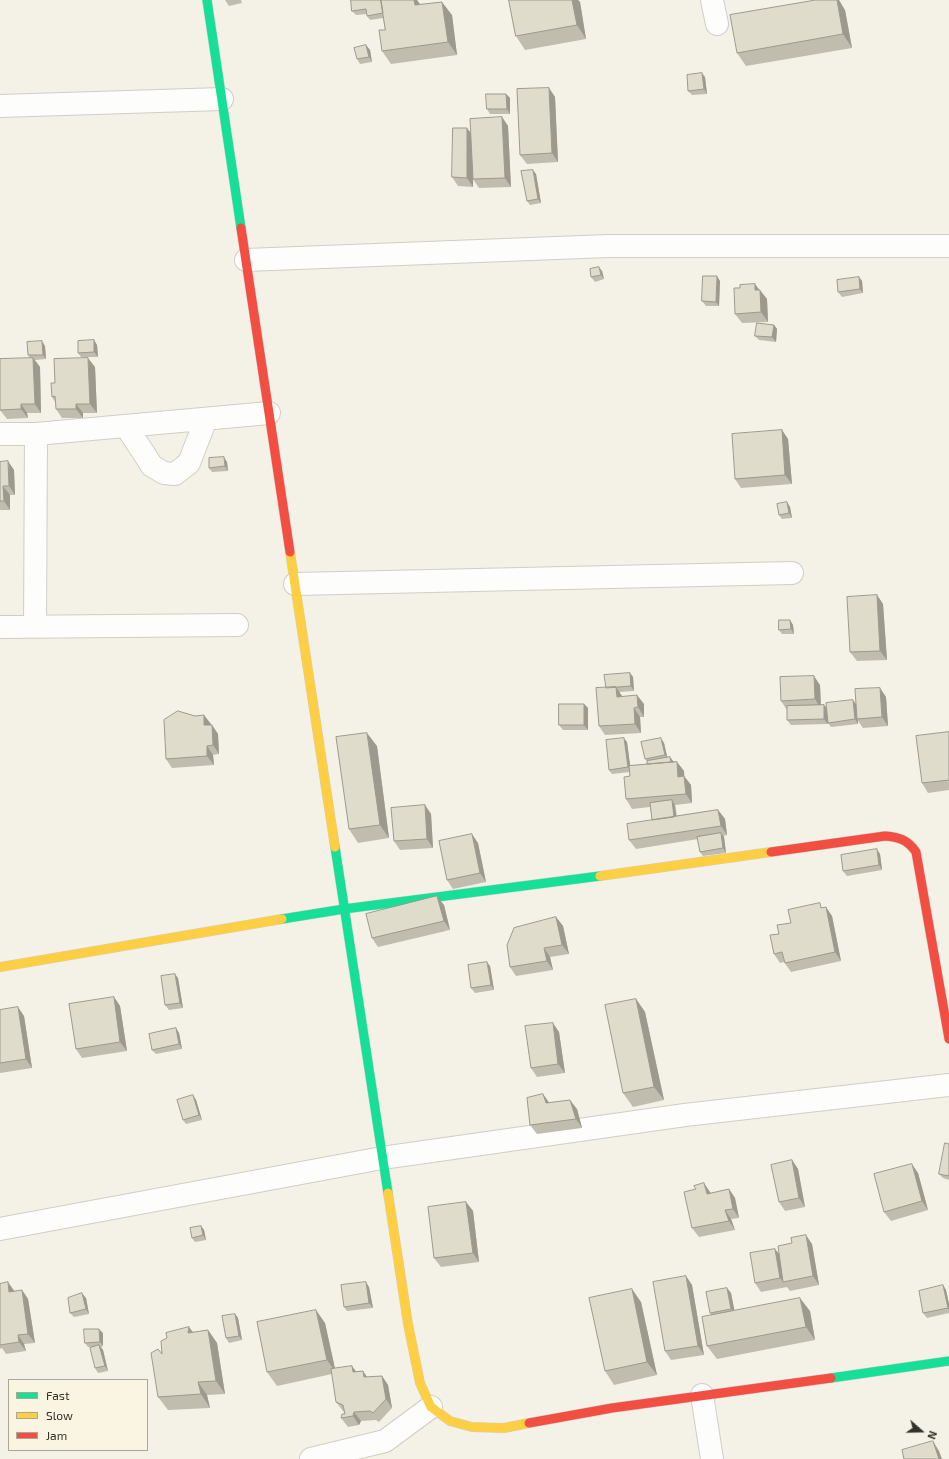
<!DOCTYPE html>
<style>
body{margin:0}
#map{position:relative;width:949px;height:1459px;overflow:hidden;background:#f4f2e7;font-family:"Exo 2",sans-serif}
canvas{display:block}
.legend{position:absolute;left:8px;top:1379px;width:140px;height:72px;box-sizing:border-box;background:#f9f5e2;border:1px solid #aaa798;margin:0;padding:5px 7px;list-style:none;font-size:12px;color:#33322a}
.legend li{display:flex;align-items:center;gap:8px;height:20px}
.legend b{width:20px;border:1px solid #aaa798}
.north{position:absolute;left:901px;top:1411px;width:40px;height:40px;-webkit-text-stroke:3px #f9f5e2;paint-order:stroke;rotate:110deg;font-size:11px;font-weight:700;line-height:16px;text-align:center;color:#33322a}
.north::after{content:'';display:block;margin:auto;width:14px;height:18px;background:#33322a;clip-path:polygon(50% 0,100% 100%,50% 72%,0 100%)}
</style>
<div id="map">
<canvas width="949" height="1459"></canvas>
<ul class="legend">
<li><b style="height:5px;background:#16e098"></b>Fast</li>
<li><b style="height:5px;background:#ffcf43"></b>Slow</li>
<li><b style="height:5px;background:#f24e42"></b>Jam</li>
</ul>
<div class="north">N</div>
</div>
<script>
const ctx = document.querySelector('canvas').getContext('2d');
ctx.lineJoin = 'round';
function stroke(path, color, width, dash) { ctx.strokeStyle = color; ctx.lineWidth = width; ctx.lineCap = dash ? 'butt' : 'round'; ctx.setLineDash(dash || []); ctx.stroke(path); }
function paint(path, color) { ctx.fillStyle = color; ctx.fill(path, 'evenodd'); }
const street = new Path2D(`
 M712 0 717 24
 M0 106 222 99
 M246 260 608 246H949
 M126 426 152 466 164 473 175 474 189 463 206 419
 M0 434H36L269 413
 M295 584 792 573
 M0 627 237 625
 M35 627 36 434
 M0 1229 382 1158 685 1115 949 1085
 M702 1395 712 1459
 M311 1459 385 1441 431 1407`);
const fast = new Path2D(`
 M207 0 241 228
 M335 847 388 1193
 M282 919 344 909 600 876
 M831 1378 949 1361`);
const slow = new Path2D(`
 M290 552 335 847
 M600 876 771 852
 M0 967 282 919
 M388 1193 408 1324 420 1383 431 1407 450 1421 472 1427 504 1428 529 1423`);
const jam = new Path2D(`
 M241 228 290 552
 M771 852 885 836C899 837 908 840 916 852L949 1039
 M529 1423 612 1408 831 1378`);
stroke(street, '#d0cec6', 24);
stroke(fast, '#d0cec6', 10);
stroke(slow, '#d0cec6', 10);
stroke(jam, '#d0cec6', 10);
stroke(street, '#fdfdfb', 22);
stroke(fast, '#16e098', 9);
stroke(slow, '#ffcf43', 9);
stroke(jam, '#f24e42', 9);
paint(new Path2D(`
 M225 0H241L242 3 229 6Z
 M351 0H417L420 4 452 15 457 55 391 64 382 51 385 30 383 18 370 20 367 16V14L356 15 352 11Z
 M509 0H578L580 2 586 39 525 50 516 36Z
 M845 10 852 48 746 66 737 53Z
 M366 45 370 50 372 62 360 64 357 59Z
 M705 77 707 94 692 95 688 91Z
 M549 88 555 97 558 162 527 164 520 155Z
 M506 94 510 98V114H490L487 109Z
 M502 117 508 126 511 187 479 188 473 179V187L458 186 452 177 471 133Z
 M536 174 541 203 530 205 527 201Z
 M602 271 604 279 595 282 591 277Z
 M859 277 862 281 863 293 842 297 838 292Z
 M720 281 719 306H706L702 301Z
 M759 290 767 299 768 322 742 323 735 314Z
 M774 325 777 329 776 342 759 340 755 336Z
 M94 340 97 345 98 357H81L78 353Z
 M45 346 46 359 35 360 40 367 41 413H27L28 418 7 419 0 410 30 358 28 355Z
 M95 367 97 413H83V418H62L56 409V403L52 397 55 383Z
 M782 430 788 439 792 484 741 488 735 479Z
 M0 462 14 470 15 495H10V510H0Z
 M227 462 228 471 212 472 209 468Z
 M787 502 790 507 792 518 782 519 779 515Z
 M877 595 883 604 887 660 857 661 850 652Z
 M790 620 793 625 794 634H782L779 630Z
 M630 673 633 677 634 691 619 692 622 696 644 704V717H640L641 733 605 735 599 726 606 688Z
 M820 685 821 705H824L826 707 856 704 880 688 886 697 888 726 863 728 858 721V724L831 727 828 723V720V724L791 725 787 720V710L781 701Z
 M584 704 588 708V730H563L559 725Z
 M211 724V725H212L218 734 219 754 213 755 214 765 172 768 166 759Z
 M949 732V790L928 793 922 783Z
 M627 742 630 766 647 764V761L645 759 664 743 667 758 674 762H677L684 771V776L691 785 692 803 675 805 677 816 718 810 725 819 727 835 723 836 724 837 726 853 703 856 700 852 698 839 636 849 629 840 652 820 650 807 632 809 626 799 630 776V772L612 774 609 770Z
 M377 746 389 838 358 843 349 829Z
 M425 805 431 814 433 848 400 850 394 841Z
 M478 843 486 882 453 889 447 880Z
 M880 854 882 870 847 876 843 871Z
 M444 905 450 930 378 947 372 938Z
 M824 908 832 916 841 961 791 972 784 962 780 963 774 954 779 934 791 923Z
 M556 917 563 926 569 954 550 957 553 970 516 976 510 967Z
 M490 966 494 990 475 993 471 988Z
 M178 978 183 1008 169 1010 165 1005Z
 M114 997 120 1006 127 1051 82 1058 76 1049Z
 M636 999 645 1012 664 1100 633 1107 623 1093Z
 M0 1010 24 1016 32 1068 0 1073Z
 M176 1028 179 1033 182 1049 156 1054 152 1050Z
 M559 1032 565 1073 537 1077 531 1068Z
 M543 1094 549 1102 577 1109 582 1128 537 1134 530 1125Z
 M193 1095 196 1100 202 1120 186 1124 183 1120Z
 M949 1144V1180L943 1178 939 1174Z
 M792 1160 798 1169 805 1207 785 1211 779 1202Z
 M918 1173 928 1210 891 1221 884 1212Z
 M729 1189 735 1198 739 1218 731 1219 735 1230 699 1237 692 1228 710 1192 711 1193Z
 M466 1202 473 1211 479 1262 441 1267 434 1258Z
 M201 1226 204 1230 206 1240 195 1242 192 1238Z
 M812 1244 819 1285 790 1291 787 1287 761 1292 755 1283 775 1249 779 1254Z
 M686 1276 692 1285 704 1355 671 1360 665 1351Z
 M0 1284 14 1291 22 1290 28 1299 35 1343 24 1344 26 1351 6 1354 2 1348 0 1349Z
 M943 1285 946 1290 949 1304V1313L927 1318 923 1313Z
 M369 1287 373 1308 347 1311 344 1307Z
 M727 1288 731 1293 734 1311H810L815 1340 717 1359 707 1346 711 1315 710 1313Z
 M86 1298 89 1314 74 1317 70 1313Z
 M641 1302 657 1375 614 1385 605 1371Z
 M235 1314 238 1318 242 1340 229 1343 226 1338Z
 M325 1323 335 1369 352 1366 356 1371H363L367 1377 382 1376 388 1385 392 1408 379 1422 376 1420 361 1421 359 1425 348 1427 341 1418 345 1414 344 1412 343 1411 336 1402 332 1374 277 1386 267 1372Z
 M208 1330 217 1343 225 1394 207 1395 210 1408 168 1410 158 1397 162 1354 193 1332Z
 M103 1333V1346L101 1347 103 1350 108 1371 98 1373 95 1368 93 1347H88L85 1343Z`), '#c0bdaf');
paint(new Path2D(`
 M414 0H417L423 9 415 5Z
 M572 0H578L580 2 586 39 577 25Z
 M837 0H839L845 10 852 48 843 34Z
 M442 2 452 15 457 55 448 42Z
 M366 45 370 50 372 62 369 57Z
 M702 73 705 77 707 94 704 89Z
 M549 88 555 97 558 162 552 153Z
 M506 94 510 98V114L507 109Z
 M502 117 508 126 511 187 505 178Z
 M467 128 474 137 473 187 467 178Z
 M533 170 536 174 541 203 538 199Z
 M599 267 602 271 604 279 601 275Z
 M717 276 720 281 719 306 716 302Z
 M859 277 862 281 863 293 860 289Z
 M755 284 761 292 760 290 767 299 768 322 761 312 755 290Z
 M774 325 777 329 776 342 772 337Z
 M94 340 97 345 98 357 94 352Z
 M42 341 45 346 46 359 43 355Z
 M33 358 40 367 41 413 35 404Z
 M88 358 95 367 97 413 90 404Z
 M21 404 27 413 28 418 21 409Z
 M76 404 83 413V418L76 409Z
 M782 430 788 439 792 484 785 475Z
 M224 457 227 462 228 471 225 466Z
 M8 461 14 470 15 495 9 486Z
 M3 486 10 495V510L4 501Z
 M787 502 790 507 792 518 789 513Z
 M877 595 883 604 887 660 880 651Z
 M790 620 793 625 794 634 791 629Z
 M630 673 633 677 634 691 631 686Z
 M814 676 820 685 821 709 815 699Z
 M616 687 622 696 623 706 617 697Z
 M880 688 886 697 888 726 882 717Z
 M637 695 644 704V717L638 707Z
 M853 700 856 704 857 719 858 721V724L855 719Z
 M584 704 588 708V730L584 725Z
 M824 705 828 710V724L824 719Z
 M634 708 640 717 641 733 635 724Z
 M204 715 211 724V734L204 725Z
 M212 725 218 734 219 754 213 745Z
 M367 733 377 746 389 838 380 825Z
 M624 738 627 742 631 772 628 767Z
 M661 738 664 743 668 760 665 755Z
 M207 746 213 755 214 765 207 756Z
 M670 757 674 762 675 770 671 765Z
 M677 762 684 771 685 786 678 777Z
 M684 776 691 785 692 803 686 794Z
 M672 800 675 805 677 824 674 820Z
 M425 805 431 814 433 848 427 839Z
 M718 810 725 819 727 835 721 826Z
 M721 833 724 837 726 853 723 848Z
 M472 834 478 843 486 882 480 873Z
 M877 849 880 854 882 870 879 865Z
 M437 896 444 905 450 930 444 921Z
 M826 907 832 916 841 961 835 952Z
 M556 917 563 926 569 954 562 945Z
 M544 948 550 957 553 970 547 961Z
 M487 962 490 966 494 990 491 985Z
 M175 974 178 978 183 1008 180 1003Z
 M114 997 120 1006 127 1051 120 1042Z
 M636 999 645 1012 664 1100 654 1087Z
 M18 1007 24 1016 32 1068 26 1059Z
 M553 1023 559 1032 565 1073 558 1064Z
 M176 1028 179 1033 182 1049 179 1044Z
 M543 1094 549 1103H546Z
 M193 1095 196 1100 202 1120 199 1115Z
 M570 1100 577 1109 582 1128 576 1119Z
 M792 1160 798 1169 805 1207 799 1198Z
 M912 1164 918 1173 928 1210 922 1201Z
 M704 1183 710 1192 714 1203 707 1194Z
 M729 1189 735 1198 739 1218 733 1209Z
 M466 1202 473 1211 479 1262 473 1253Z
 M725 1210 731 1219 735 1230 729 1221Z
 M201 1226 204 1230 206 1240 203 1235Z
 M806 1235 812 1244 819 1285 813 1276Z
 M775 1249 782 1258 783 1282 780 1278Z
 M686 1276 692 1285 704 1355 698 1346Z
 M8 1282 15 1292H9Z
 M366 1282 369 1287 373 1308 369 1303Z
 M943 1285 946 1290 949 1304V1310L948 1308Z
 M727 1288 731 1293 735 1313 731 1309Z
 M632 1289 641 1302 657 1375 647 1362Z
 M22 1290 28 1299 35 1343 28 1334Z
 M82 1293 86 1298 89 1314 86 1309Z
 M800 1298 810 1311 815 1340 806 1327Z
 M316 1310 325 1323 336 1373 327 1360Z
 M235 1314 238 1318 242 1340 239 1336Z
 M189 1327 199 1340 188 1333Z
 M99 1329 103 1333V1346L100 1342Z
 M208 1330 217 1343 225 1394 216 1381Z
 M18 1335 24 1344 26 1351 19 1342Z
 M99 1345 103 1350 108 1371 105 1366Z
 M352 1366 358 1375 353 1372Z
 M363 1371 369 1380 364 1377Z
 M382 1376 388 1385 392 1408 386 1399Z
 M198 1382 207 1395 210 1408 201 1394Z
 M354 1412 361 1421 359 1425 353 1416Z
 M933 1441 939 1451 942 1459H939Z`), '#9c9a8e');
const building = new Path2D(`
 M351 0H381L383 13 367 16 366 9 352 11Z
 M381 0H414L415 5 442 2 448 42 382 51 379 30H385Z
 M509 0H572L577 25 516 36Z
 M816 0H837L843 34 737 53 730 15Z
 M366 45 369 57 357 59 354 48Z
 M702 73 704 89 688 91 687 75Z
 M549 88 552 153 520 155 517 89Z
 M486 94H506L507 109H487Z
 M502 117 505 178 473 179 470 119Z
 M453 128H467V178L452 177Z
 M533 170 538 199 527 201 521 171Z
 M599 267 601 275 591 277 590 269Z
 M703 276H717L716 302 702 301Z
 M859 277 860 289 838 292 837 280Z
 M755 284V290H760L761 312 735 314 734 288H740V285Z
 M757 323 774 325 772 337 755 336Z
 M94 340V352L78 353V341Z
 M42 341 43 355H28L27 342Z
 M33 358 35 404H21V409L0 410V359Z
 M88 358 90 404H76V409H56L55 396 52 397 51 383H55L54 359Z
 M782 430 785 475 735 479 732 434Z
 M224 457 225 466 209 468V458Z
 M8 461 9 486H3L4 501H0V462Z
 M787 502 789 513 779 515 777 504Z
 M877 595 880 651 850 652 847 597Z
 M779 620H790L791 629 779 630Z
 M630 673 631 686 606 688 604 675Z
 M814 676 815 699 781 701 780 677Z
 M616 687 617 697 637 695 638 707 634 708 635 724 599 726 596 688Z
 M880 688 882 717 857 719 855 689Z
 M853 700 855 719 828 723 826 703Z
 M559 704H584V725H559Z
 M824 705V719L787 720V706Z
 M178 711 195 716 204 715V725H212L213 745 207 746V756L166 759 164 720Z
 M949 732V780L922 783 916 736Z
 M367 733 380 825 349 829 336 737Z
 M624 738 628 767 609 770 606 740Z
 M661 738 665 755 645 759 641 742Z
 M670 757 671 762 647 764V761Z
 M677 762 678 777 684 776 686 794 626 799 624 777 630 776 629 766Z
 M672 800 674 817 652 820 650 803Z
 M425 805 427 839 394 841 391 808Z
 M718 810 721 826 629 840 627 824Z
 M721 833 723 848 700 852 697 837Z
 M472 834 480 873 447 880 439 841Z
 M877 849 879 865 843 871 841 855Z
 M437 896 444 921 372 938 366 914Z
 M820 903 821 908 826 907 835 952 785 963 782 952 774 954 770 935 779 934 777 925 791 923 788 910Z
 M556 917 562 945 544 948 547 961 510 967 507 945 514 928Z
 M487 962 491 985 471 988 468 965Z
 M175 974 180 1003 165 1005 161 976Z
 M114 997 120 1042 76 1049 69 1004Z
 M636 999 654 1087 623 1093 605 1005Z
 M18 1007 26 1059 0 1063V1010Z
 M553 1023 558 1064 531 1068 525 1026Z
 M176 1028 179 1044 152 1050 149 1034Z
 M543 1094 546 1103 570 1100 576 1119 530 1125 527 1098Z
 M193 1095 199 1115 183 1120 177 1100Z
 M945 1143 949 1144V1176L939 1174Z
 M792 1160 799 1198 779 1202 771 1165Z
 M912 1164 922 1201 884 1212 874 1174Z
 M704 1183 707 1194 729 1189 733 1209 725 1210 729 1221 692 1228 684 1192 696 1189 694 1186Z
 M466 1202 473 1253 434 1258 428 1207Z
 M201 1226 203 1235 192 1238 190 1228Z
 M806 1235 813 1276 783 1282 778 1246 792 1243 791 1238Z
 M775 1249 780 1278 755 1283 750 1253Z
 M686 1276 698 1346 665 1351 653 1282Z
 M8 1282 9 1292 22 1290 28 1334 18 1335 19 1342 0 1345V1284Z
 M366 1282 369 1303 344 1307 341 1285Z
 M943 1285 948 1308 923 1313 919 1291Z
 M727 1288 731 1309 710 1313 706 1292Z
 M632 1289 647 1362 605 1371 589 1298Z
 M82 1293 86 1309 70 1313 68 1298Z
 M800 1298 806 1327 707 1346 702 1317Z
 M316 1310 327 1360 267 1372 257 1322Z
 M235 1314 239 1336 226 1338 222 1316Z
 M189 1327 188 1333 208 1330 216 1381 198 1382 201 1394 158 1397 151 1353 158 1349 162 1354 161 1341 167 1338 166 1333Z
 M84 1329H99L100 1342 85 1343Z
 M99 1345 105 1366 95 1368 90 1348Z
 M352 1366 353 1372 363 1371 364 1377 382 1376 386 1399 373 1413 370 1411 354 1412 353 1416 341 1418 342 1414H345L343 1405 336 1402 331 1369Z
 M933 1441 939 1459H904L902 1450Z`);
paint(building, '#dfdccb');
stroke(building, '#9c9a8e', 1);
</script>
